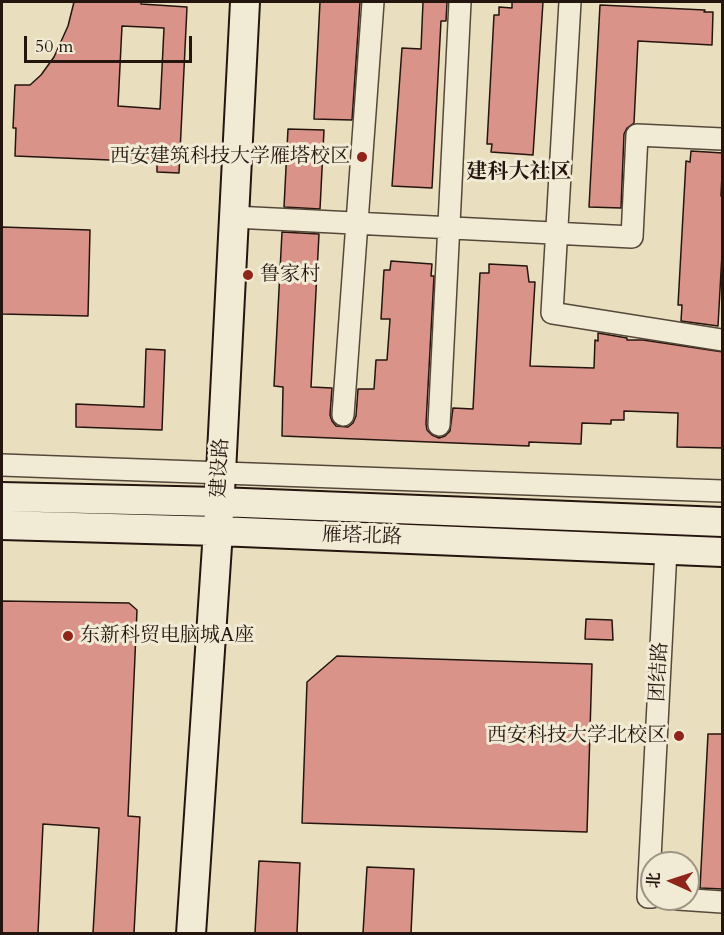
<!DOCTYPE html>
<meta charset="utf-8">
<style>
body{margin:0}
#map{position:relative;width:724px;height:935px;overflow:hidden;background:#e9dfbe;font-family:Cardo,"Noto Serif SC",serif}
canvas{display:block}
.frame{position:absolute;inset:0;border:3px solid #24150e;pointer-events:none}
.north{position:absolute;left:640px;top:851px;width:60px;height:60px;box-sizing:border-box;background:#f1ead5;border:2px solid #9f9585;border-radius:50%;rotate:273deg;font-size:16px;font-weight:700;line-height:24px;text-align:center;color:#24150e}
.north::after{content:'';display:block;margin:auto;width:21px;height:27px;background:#8f2418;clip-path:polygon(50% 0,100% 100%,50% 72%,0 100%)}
.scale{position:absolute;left:24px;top:36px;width:168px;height:27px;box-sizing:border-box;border:3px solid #24150e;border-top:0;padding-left:8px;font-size:18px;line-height:21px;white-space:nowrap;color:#24150e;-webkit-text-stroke:4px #f1ead5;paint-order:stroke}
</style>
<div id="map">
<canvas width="724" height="935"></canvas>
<div class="frame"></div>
<div class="north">北</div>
<div class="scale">50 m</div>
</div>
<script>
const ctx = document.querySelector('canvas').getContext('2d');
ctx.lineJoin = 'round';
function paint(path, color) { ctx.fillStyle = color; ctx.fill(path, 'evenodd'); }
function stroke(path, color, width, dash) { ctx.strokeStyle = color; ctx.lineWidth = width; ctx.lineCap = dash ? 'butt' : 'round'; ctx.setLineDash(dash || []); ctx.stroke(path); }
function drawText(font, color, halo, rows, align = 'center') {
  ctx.font = font + ' Cardo,"Noto Serif SC",serif'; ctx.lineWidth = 6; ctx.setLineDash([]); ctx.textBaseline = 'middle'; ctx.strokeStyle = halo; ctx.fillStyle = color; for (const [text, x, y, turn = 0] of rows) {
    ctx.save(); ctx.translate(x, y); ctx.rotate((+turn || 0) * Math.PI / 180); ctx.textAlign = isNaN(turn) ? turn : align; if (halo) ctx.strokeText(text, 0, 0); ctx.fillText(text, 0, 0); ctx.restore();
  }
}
const building = new Path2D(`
 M74 2H141V4L187 7 179 173 157 172V162L15 156 16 128H13L15 85H30L41 75 54 57 68 26ZM122 26 164 28 160 109 118 106Z
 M320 2H360L352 120 314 119Z
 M423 2H447L446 21H441L432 188 392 186 402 48 421 49Z
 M512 2H543L533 155 491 152 492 144H487L494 15H499V7L512 8Z
 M600 5 705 10 704 12H713L712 45 638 41 634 123 627 128 624 134 621 208 589 207Z
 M288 129 324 130 320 209 284 207Z
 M691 151 723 153 721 196H723V236L718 326 681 321 682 305H678L686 161 690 162Z
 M2 227 90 230 88 316 2 314Z
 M282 232 319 234 311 387 332 388 330 415 332 421 336 426 348 427 353 423 356 416 358 389H374L376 360H387L390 319H381L384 270H390L391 261 432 264 431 276H434L426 424 427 430 432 435 439 438 445 436 450 431 453 408 473 409 480 273H489V264L527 266 529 282H535L530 366 594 368 595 340 598 341V333L627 338V340H643L723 352V448L677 447 678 413 624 411V420H611V424L582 423 581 444 529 442V446L282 436 283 387 274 386Z
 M146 349 165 350 162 430 76 427V404L144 407Z
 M2 601 129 603 137 610 128 816 140 817 134 933H93L99 828 43 824 38 933H2Z
 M586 619 612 620 613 640 585 639Z
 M337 656 592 664 587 832 302 823 307 682Z
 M708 734H723V889L700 888Z
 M259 861 300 863 297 933H255Z
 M367 867 414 869 411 933H363Z`);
paint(building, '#d99389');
stroke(building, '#24150e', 1.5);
const street = new Path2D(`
 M570 2 552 313 722 340
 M234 217 632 237 637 135 722 139
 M343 415 373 2
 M439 425 460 2
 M2 465 722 491
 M652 897H648L666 550
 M678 899 722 902`);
const secondary = new Path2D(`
 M2 497 219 502 722 522
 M2 525 218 531 722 552
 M191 934 218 531 245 2`);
stroke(street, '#55483a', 24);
stroke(secondary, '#24150e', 32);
stroke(street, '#f1ead5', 21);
stroke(secondary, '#f1ead5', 28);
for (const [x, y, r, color] of [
 [362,157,6,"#8f2418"],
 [248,275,6,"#8f2418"],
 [68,636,6,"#8f2418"],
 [679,736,6,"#8f2418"]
]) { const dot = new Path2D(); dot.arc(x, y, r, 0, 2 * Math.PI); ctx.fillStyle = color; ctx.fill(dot); stroke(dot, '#f1ead5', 2); }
drawText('20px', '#24150e', '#f1ead5', [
 ["西安建筑科技大学雁塔校区",350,157],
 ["鲁家村",260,275,"left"],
 ["东新科贸电脑城A座",80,636,"left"],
 ["西安科技大学北校区",667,736]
], 'right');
drawText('20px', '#24150e', '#f1ead5', [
 ["建设路",221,468,-87],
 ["雁塔北路",362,537,2],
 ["团结路",660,672,-87]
]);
drawText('bold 21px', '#24150e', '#f1ead5', [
 ["建科大社区",519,173]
]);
</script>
